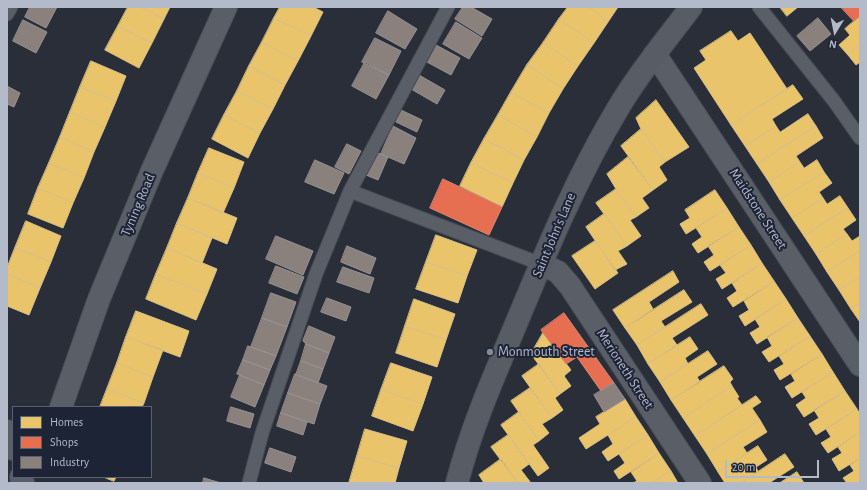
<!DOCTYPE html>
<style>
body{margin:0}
#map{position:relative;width:867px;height:490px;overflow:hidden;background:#292e39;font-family:"Alegreya Sans",sans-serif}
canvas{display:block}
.frame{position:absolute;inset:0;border:8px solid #b3baca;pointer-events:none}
.legend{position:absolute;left:12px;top:406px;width:140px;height:72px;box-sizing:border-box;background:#1c2435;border:1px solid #586071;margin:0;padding:5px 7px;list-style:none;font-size:12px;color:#b3baca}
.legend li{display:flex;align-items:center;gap:8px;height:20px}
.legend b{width:20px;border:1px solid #586071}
.north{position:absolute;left:815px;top:12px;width:40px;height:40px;-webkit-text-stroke:3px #1c2435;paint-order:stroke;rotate:190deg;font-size:11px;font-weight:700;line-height:16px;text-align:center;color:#b3baca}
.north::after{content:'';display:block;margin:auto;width:14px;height:18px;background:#b3baca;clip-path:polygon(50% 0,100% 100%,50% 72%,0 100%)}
.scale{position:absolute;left:725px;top:460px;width:94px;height:18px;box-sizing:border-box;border:2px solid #b3baca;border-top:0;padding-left:5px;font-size:12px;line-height:14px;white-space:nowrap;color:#b3baca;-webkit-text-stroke:3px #1c2435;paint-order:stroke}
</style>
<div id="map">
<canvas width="867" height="490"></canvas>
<div class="frame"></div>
<ul class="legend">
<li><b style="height:11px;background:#e9c46a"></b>Homes</li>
<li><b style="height:11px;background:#e76f51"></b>Shops</li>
<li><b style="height:11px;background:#8a817c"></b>Industry</li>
</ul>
<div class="north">N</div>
<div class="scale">20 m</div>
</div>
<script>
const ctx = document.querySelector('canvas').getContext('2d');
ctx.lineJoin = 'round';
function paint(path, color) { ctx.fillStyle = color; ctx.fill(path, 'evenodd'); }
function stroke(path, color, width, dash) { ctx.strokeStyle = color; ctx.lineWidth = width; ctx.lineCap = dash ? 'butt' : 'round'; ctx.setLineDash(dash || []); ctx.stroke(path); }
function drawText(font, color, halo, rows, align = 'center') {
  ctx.font = font + ' "Alegreya Sans",sans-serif'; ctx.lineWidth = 4; ctx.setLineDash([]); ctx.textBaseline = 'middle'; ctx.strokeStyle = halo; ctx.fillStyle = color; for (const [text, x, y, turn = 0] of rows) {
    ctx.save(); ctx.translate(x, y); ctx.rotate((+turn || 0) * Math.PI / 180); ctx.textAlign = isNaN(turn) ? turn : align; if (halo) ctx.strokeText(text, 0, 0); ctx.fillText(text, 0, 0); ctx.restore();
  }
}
const homes = new Path2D(`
 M128 7H141L164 19 152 43 118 26Z
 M141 7H170L164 19Z
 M280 7H313L323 12 311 36 274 18Z
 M568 7H589L608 22 594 43 559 19Z
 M589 7H618L608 22Z
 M780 7H798L787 16Z
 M860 16V44L848 55 839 45 850 35 845 29Z
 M274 18 311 36 298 61 262 42Z
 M559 19 594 43 578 66 543 43Z
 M118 26 152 43 139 68 105 50Z
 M731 31 738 41 750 33 787 89 731 125 694 68 706 60 700 51Z
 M262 42 298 61 285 85 249 66Z
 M543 43 578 66 563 89 527 65Z
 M860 44V62L856 65 848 55Z
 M91 61 126 76 116 101 80 87Z
 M527 65 563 89 549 113 511 92Z
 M249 66 285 85 273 109 237 91Z
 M793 85 803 99 772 119 776 126 745 146 731 125Z
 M80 87 116 101 105 127 70 112Z
 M237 91 273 109 260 133 224 115Z
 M511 92 549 113 537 137 498 115Z
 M656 100 689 147 665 162 641 129 636 118Z
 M70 112 105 127 94 152 60 137Z
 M808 114 816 126 757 164 745 146 776 126 780 132Z
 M224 115 260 133 248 158 212 139Z
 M498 115 537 137 524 160 484 139Z
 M816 126 823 138 796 156 800 162 769 182 757 164Z
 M641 129 665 162 659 167 667 180 653 190 621 146Z
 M60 137 94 152 84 178 49 163Z
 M484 139 524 160 513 183 471 163Z
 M209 148 244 162 234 188 198 173Z
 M628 157 653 190 642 198 649 208 636 217 616 189 607 174Z
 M817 160 824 172 780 200 769 182 800 162 804 168Z
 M49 163 84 178 73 203 38 188Z
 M471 163 513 183 502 207 460 186Z
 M824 172 832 183 819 192 823 198 792 218 780 200Z
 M198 173 234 188 223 213 188 198Z
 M38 188 73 203 63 228 28 214Z
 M616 189 636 217 630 220 641 236 627 246 596 203Z
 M715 190 727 208 686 234 680 224 690 218 685 210Z
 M840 196 848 208 804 236 792 218 823 198 827 204Z
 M188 198 237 218 227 244 177 223Z
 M727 208 739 227 698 253 692 244 702 237 696 228Z
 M848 208 856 220 843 229 847 234 816 254 804 236Z
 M604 214 627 246 618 251 627 264 615 270 586 227Z
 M26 221 61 236 51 262 15 248Z
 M177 223 212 238 202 263 167 248Z
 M739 227 751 245 710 271 704 262 714 255 708 246Z
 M847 234 852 241 860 236V251L827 272 816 254Z
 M436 235 477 250 467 276 426 262Z
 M595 241 618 273 595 289 572 256Z
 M751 245 762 263 722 289 716 279 726 273 720 265Z
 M15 248 51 262 40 288 7 274V268Z
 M167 248 217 269 207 294 156 274Z
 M860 251V277L839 290 827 272Z
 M426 262 467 276 458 303 416 289Z
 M762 263 774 281 733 307 727 298 737 291 732 283Z
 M673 271 679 282 649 302 653 309 625 328 613 310Z
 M7 274 40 288 29 315 7 306Z
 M156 274 207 294 196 320 146 299Z
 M860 277V303L851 309 839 290Z
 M774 281 786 299 745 326 739 316 749 310 744 301Z
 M684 290 692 302 661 321 665 327 637 345 625 328Z
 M414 299 455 314 446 340 405 326Z
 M786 299 798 318 757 344 750 333 760 327 755 319Z
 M860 303V322L851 309Z
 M701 304 708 315 672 338 677 345 648 364 637 345Z
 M136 311 189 331 180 357 126 337Z
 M798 318 810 336 769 362 762 352 772 346 767 337Z
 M405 326 446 340 437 367 396 353Z
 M543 333 571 370 564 376 571 386 560 394 531 354Z
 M810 336 822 354 780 380 774 370 784 364 779 356Z
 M126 337 163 350 153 377 117 363Z
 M690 337 698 349 685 358 688 364 660 382 648 364Z
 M708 351 717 364 697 377 700 382 671 400 660 382Z
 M822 354 833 372 792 398 785 387 795 381 791 374Z
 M117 363 153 377 144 403 107 389Z
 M391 363 432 377 423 404 381 390Z
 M539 364 560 394 555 398 563 410 552 418 522 376Z
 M724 366 733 379 730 382 732 386 683 418 671 400Z
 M833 372 845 391 804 417 796 405 806 398 802 392Z
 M732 386 739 397 737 398 742 405 695 436 683 418Z
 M530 388 552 418 542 424 549 433 539 441 511 401Z
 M107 389 144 403 142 407H100Z
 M381 390 423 404 413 431 372 416Z
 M845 391 857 409 816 435 809 424 819 418 814 410Z
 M756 396 761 402 752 408 760 420 707 454 695 436Z
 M625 399 636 417 586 449 579 438 600 424 596 417Z
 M857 409 860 414V432L828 453 821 443 831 437 826 429Z
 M519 412 539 441 533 445 549 468 538 476 501 425Z
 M636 417 648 435 608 461 602 452 613 444 608 435Z
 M760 420 767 432 743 447 747 453 718 472 707 454Z
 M365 429 407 441 399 468 357 456Z
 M860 432V458L839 471 832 459 842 453 838 447Z
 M508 435 529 464 521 470 531 483H518L491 447Z
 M648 435 659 453 619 479 614 471 625 463 619 454Z
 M758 446 767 460 756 467 758 472 741 483H725L718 472Z
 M659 453 671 471 652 483H633L637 481 631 472Z
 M785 454 794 467 769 483H741Z
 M357 456 399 468 395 483H349Z
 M860 458V483H847L843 478 854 471 850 465Z
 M501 459 518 483H484L479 475Z
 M671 471 678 483H652Z
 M797 472 804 483H780Z
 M104 477H116L114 481Z`);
paint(homes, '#e9c46a');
stroke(homes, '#d9c187', 1);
const shops = new Path2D(`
 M841 7H860V16L854 21Z
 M443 179 502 207 489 235 430 208Z
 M564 313 614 383 601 391 577 357 566 364 541 330Z`);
paint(shops, '#e76f51');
stroke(shops, '#d78675', 1);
const industry = new Path2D(`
 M30 7H57L46 28 25 17Z
 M463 7H471L492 19 482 36 455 19Z
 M388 11 417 29 405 49 376 33Z
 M818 18 831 34 810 51 797 36Z
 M23 20 47 32 36 53 13 41Z
 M456 22 482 38 469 59 443 44Z
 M375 38 401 51 389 75 362 62Z
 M436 45 460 58 451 75 427 62Z
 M365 62 389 75 376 99 352 86Z
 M419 75 445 90 437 104 411 89Z
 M7 86 20 93 14 107 7 104Z
 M401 110 422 120 417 132 396 122Z
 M393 126 416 138 404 164 381 154Z
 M347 144 361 151 349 174 335 167Z
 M376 152 388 157 378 180 366 175Z
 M315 160 344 173 334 194 305 182Z
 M276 236 313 251 303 275 266 259Z
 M347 246 376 258 370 274 341 262Z
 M276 266 304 277 297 294 269 283Z
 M343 267 374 278 369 293 337 282Z
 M271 293 296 302 287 327 262 318Z
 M327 298 351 307 346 321 321 312Z
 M262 318 287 327 276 356 251 347Z
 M309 326 335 337 329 353 306 344 303 341Z
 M306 344 329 353 323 369 301 361Z
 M248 346 276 356 270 370 243 360Z
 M243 360 270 370 264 385 237 374Z
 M301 361 323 369 318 383 296 375Z
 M295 374 327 386 320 404 288 393Z
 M240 375 264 385 255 407 231 397Z
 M614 383 625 399 604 412 594 395Z
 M288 393 320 404 314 424 281 413Z
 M231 407 254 414 250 428 227 421Z
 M281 413 307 422 303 435 277 426Z
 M270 448 296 457 291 472 265 463Z
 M204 478 221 483H203Z`);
paint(industry, '#8a817c');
stroke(industry, '#969293', 1);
const lane = new Path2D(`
 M759 7 834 101 860 138
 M7 14 11 7
 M350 191 541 264
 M249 483 262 433 316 274 350 191 448 7`);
const street = new Path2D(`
 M655 54 860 365
 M541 264 558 272 570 286 700 483
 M61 407 99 299 151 173 226 7
 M7 431 13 449
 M21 477 23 483`);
const secondary = new Path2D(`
 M457 483C471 428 494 376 516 324 547 249 578 174 620 105 641 70 667 39 691 7`);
stroke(lane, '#464a52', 15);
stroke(street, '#464a52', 24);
stroke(secondary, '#464a52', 24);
stroke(lane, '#5a5e67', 13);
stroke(street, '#5a5e67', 22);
stroke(secondary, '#585c65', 22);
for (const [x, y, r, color] of [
 [490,352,4,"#838997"]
]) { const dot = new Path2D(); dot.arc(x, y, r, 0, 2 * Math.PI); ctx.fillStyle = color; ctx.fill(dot); stroke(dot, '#1c2435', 1.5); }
drawText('14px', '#b3baca', '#1c2435', [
 ["Tyning Road",138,205,-67],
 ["Maidstone Street",758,209,57],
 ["Saint John's Lane",554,235,-67],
 ["Merioneth Street",625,369,57]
]);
drawText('14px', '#b3baca', '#1c2435', [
 ["Monmouth Street",498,352]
], 'left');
</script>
